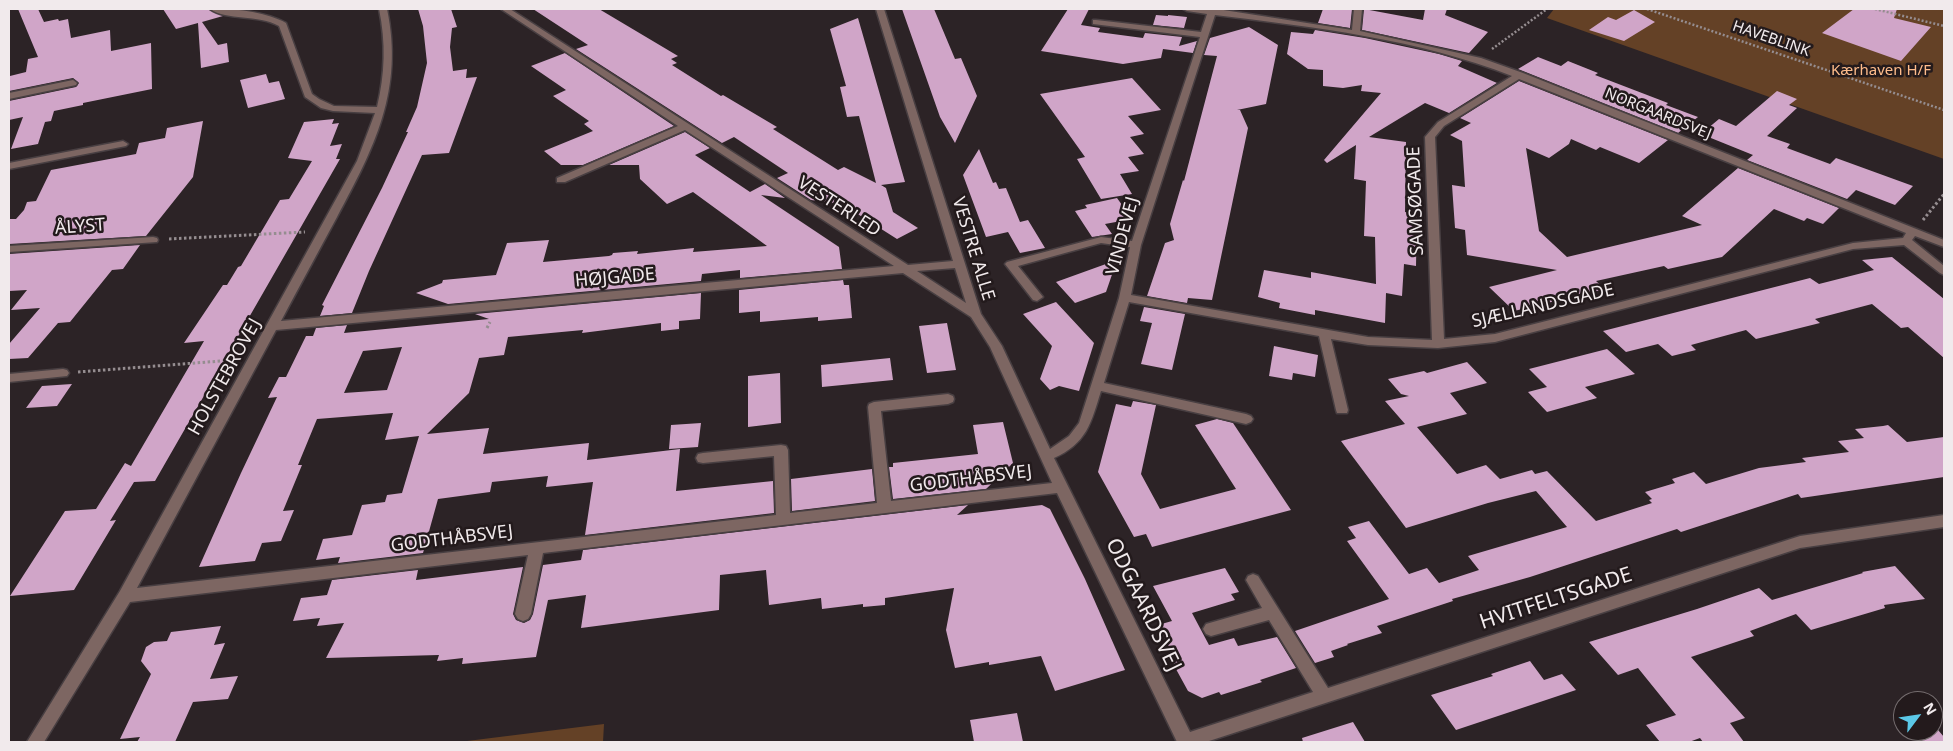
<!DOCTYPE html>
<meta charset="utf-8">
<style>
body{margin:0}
#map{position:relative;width:1953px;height:751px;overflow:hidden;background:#2c2326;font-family:"Noto Sans",sans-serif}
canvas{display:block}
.frame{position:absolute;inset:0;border:10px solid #f1eaec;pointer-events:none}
.north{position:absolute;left:1893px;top:691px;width:50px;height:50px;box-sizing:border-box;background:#231a1c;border:1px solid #756d6f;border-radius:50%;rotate:59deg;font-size:14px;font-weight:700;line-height:20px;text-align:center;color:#f1eaec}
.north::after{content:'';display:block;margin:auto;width:18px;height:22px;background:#5bc8e7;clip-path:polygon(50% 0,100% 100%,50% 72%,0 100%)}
</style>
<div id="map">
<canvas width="1953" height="751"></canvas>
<div class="frame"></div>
<div class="north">N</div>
</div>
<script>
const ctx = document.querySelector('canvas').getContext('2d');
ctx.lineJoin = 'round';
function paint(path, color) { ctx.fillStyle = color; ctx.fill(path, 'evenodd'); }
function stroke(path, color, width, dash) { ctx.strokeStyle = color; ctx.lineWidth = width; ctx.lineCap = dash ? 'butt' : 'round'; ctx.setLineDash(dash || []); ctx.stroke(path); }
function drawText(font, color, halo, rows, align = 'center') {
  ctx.font = font + ' "Noto Sans",sans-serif'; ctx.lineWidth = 5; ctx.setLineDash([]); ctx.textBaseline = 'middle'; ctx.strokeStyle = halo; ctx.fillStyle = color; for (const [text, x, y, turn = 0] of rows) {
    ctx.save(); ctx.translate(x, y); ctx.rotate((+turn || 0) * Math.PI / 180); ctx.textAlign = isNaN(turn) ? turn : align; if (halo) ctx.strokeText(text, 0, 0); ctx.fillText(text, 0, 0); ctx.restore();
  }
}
paint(new Path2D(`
 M1554 9H1944V159L1547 18Z
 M604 724 603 742H459Z`), '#644126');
paint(new Path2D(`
 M18 9H38L44 22 58 19 59 21 68 19 71 38 110 30 111 51 151 43 152 89 83 103V105L54 111 51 121 45 122 38 144 11 149 23 117 9 120V101L76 87 79 83 73 78 9 91 10 76 26 72 28 59 38 57Z
 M163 9H208L223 16 202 22 218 45 227 43 229 62 201 68 198 23 176 29Z
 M418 9H451L457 27 452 28 450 47 453 71 467 69 466 78 477 77 449 153 422 155 369 271 352 313 320 316 324 306 322 305 382 188 408 132H406L417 107 427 63 423 26Z
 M533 9H599L678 56 671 59 677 63 672 65 721 96 723 95 777 127 773 129 838 170 844 167 876 183 859 116 847 117 840 87 846 86 830 29 858 18 905 182 881 185 886 188 893 212 918 228 897 239 834 199V203L811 200 777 178 788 173 734 137 722 143 576 49 588 45Z
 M902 9H934L955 59 961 58 977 96 955 143 940 117Z
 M1068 9H1089L1081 25 1100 28 1098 32 1143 38 1145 33 1182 37 1179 46 1197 41 1193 53 1163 49 1161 58 1123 64 1041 51Z
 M1323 9H1352L1350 28 1318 23Z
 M1364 9 1423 20 1425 9H1447L1445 15 1488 32 1469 53 1362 30Z
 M1854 9H1897L1894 18 1931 27 1901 61 1822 33Z
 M1634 10 1655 22 1624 41 1589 30 1608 17 1616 20Z
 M1156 15 1168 16V15L1187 17 1184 28 1153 25Z
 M1249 27 1278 45 1266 104 1237 110H1240L1248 128 1212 300 1188 298 1187 303 1147 296 1165 243 1174 240 1170 224 1183 180 1184 181 1217 56 1204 55 1210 38Z
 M1315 30 1365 38 1439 54 1462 61 1458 66 1497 83 1508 76 1449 113 1425 103 1369 137 1406 142 1405 212 1417 214 1416 266 1404 264 1402 296 1386 293 1385 323 1315 310V315L1279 308 1280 303 1258 297 1264 270 1311 278V272L1376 284 1375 237 1364 236 1366 181 1354 179 1356 145 1327 163 1324 160 1381 93 1361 91 1362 85 1343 88 1323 86V70L1308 69 1287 54 1291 32 1313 34Z
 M565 53 674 126 583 165H561L544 151 593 131 584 124 589 121 553 96 566 90 531 66Z
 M1538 57 1561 66 1568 61 1598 73 1595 75 1668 103 1666 105 1698 117 1678 133 1518 69Z
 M266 74 269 83 279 81 285 99 248 108 240 80Z
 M1132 78 1161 110 1128 116 1144 134 1130 137 1144 154 1128 157 1139 171 1120 174 1132 194 1101 199 1077 159 1085 157 1040 94Z
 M1519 81 1668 140 1639 163 1600 147 1596 150 1571 139 1569 144 1549 158 1526 148 1539 231 1567 257 1702 225 1682 216 1738 168 1839 208 1823 224 1807 218 1804 221 1774 209 1722 257 1668 269 1664 266 1596 281 1605 289 1514 311 1489 287 1557 270 1467 255 1465 230 1455 228 1452 185 1465 187 1462 141 1450 135 1471 123 1460 118Z
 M1777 91 1797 99 1789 105 1797 108 1767 136 1790 144 1787 148 1830 164 1836 158 1913 186 1895 205 1856 190 1847 199 1747 160 1753 155 1701 134 1719 119 1736 126Z
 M334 119 332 124 339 123 330 146 342 144 336 159H340L155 481 134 482 110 521 116 520 74 590 10 596 65 511 96 509 125 463 131 466 204 341 184 343 223 285H227L238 267 241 266 280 200 289 199 312 161 288 158 304 122Z
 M203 121 193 177 146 236 9 244V219H16L24 210 27 202 36 201 51 170 136 154 139 143 165 138 167 128Z
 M685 132 710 148 695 155 750 192 765 184 785 198 761 195 839 247 842 269 740 278V270L702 274 701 281 448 304 416 293 442 283 443 280 496 275 507 243 549 240 543 262 609 256 612 255 613 253 638 251 637 254 694 248 693 252 767 246 693 192 667 204 640 179 639 165H609Z
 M979 149 993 183 996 182 999 189 1006 188 1020 222 1028 220 1045 248 1020 253 1008 232 986 237 963 175Z
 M1117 198 1132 219 1105 224 1112 234 1092 237 1075 211 1087 208 1085 205Z
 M140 245 123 269 112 270 70 322 58 323 28 358 9 359V344L40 308 11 310 27 290 9 291V254Z
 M1892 257 1944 299V358L1908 327 1901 328 1872 304 1815 319 1820 323 1756 339 1746 330 1691 345 1696 350 1672 356 1658 344 1626 352 1603 331 1810 278 1819 284 1874 270 1862 260Z
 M1117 260 1106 292 1075 303 1056 282Z
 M843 280 844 285H849L852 318 818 321V317L760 322V311L739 313V290Z
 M701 293 700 319 679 321V329L661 331V323L582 333 583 330 508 337 504 355 479 358 469 393 427 434 489 428 483 454 589 443 587 460 680 449 676 491 773 481 774 513 585 535 593 482 546 487 548 476 492 482 490 492 438 499 423 553 338 563 340 557 316 560 323 539 352 535 362 505 385 502 387 495 402 493 419 436 385 440 393 413 317 419 298 465H302L283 511 294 510 281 541 262 543 255 561 199 567 241 473 277 397 268 398 279 377H286L306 336H313L316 328 347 325 344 333 489 319 475 314ZM402 347 387 390 344 393 363 351Z
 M1056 302 1094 343 1079 391 1059 386 1050 390 1040 379 1052 346 1023 314Z
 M1144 307 1185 314 1172 370 1141 364 1152 323 1140 321Z
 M947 323 956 370 927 373 919 326Z
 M1274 346 1318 355 1315 377 1293 373 1292 380 1269 376Z
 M1607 349 1635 374 1585 387 1597 398 1547 412 1528 392 1547 387 1529 369Z
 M890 358 893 380 822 387 821 365Z
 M1467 362 1487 383 1450 393 1467 414 1417 427 1457 474 1486 465 1500 479 1532 470 1535 474 1547 471 1596 521 1652 503 1649 500 1652 499 1645 492 1675 483 1672 479 1694 472 1706 484 1759 468 1806 462 1802 458 1849 452 1838 441 1864 438 1855 429 1883 426 1888 425 1907 442 1944 437V477L1801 498 1798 494 1681 532 1677 529 1530 577 1452 599 1453 601 1377 626 1382 633 1347 644 1348 645 1331 651 1334 657 1315 663 1295 631 1389 599 1347 541 1356 538 1348 527 1369 521 1409 574 1427 568 1439 583 1479 570 1468 556 1567 527 1536 491 1488 503 1406 528 1341 441 1405 424 1385 401 1409 396 1401 394 1388 379 1424 371 1427 373Z
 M780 373 781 423 748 427V376Z
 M72 384 57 406 26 408 42 386Z
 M1133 401 1156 405 1141 474 1160 509 1236 489 1195 425 1217 419 1233 423 1291 510 1152 547 1146 534 1134 537 1098 472 1116 404 1131 407Z
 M1003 422 1013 463 986 489 893 499 889 467H893V463L978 454 973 425Z
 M701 423 698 447 669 449 671 425Z
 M872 469 875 501 792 511 791 479Z
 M968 505 957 515 1042 505 1050 509 1085 579 1125 670 1055 691 1041 656 989 665V662L955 668 946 630 954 588 885 598V605L863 607V604L822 609 821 598 769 605 766 570 720 575 719 610 581 628 586 595 548 600 536 657 462 664 463 658 437 661 439 655 326 658 344 623 317 626 320 618 293 621 301 598 327 595 332 580 418 570 416 580 523 567 513 614 516 620 524 623 530 620 533 614 543 565 581 560 583 550Z
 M1895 566 1925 599 1884 605 1885 608 1811 630 1796 614 1750 631 1754 636 1691 657 1745 718 1730 723 1744 742H1703L1700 738 1689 742H1660L1646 725 1676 715 1638 668 1618 675 1589 642 1697 609 1759 588 1772 600 1863 573 1862 572Z
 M1225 568 1239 592 1231 594 1235 600 1192 613 1209 645 1234 638 1238 646 1277 637 1296 668 1260 680 1262 682 1221 695 1219 692 1202 698 1188 691 1171 660 1175 659 1158 625 1172 621 1153 586Z
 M221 626 214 645 225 643 210 679 238 676 228 699 193 702 175 742H137L140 737 120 739 151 674 141 661 146 647 154 642 167 641 171 632Z
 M1530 661 1544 680 1562 674 1576 690 1456 730 1431 695 1493 676 1491 674Z
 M1017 713 1023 742H974L970 720Z
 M1353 722 1365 742H1303L1302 738Z
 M1933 724 1944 737V742H1919L1910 731H1933Z`), '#d0a5c8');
const minor = new Path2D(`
 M210 9C232 8 266 12 286 23L312 94 319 99 334 106 377 107C385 74 386 43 379 9H387C404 90 374 148 337 217 318 252 299 287 281 321L894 266 685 130 565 182H557V178L678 126 501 9H510L908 265 953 261 876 9H884L981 314 1002 346 1050 449 1069 436 1079 423 1119 298 1130 247 1101 243 1018 266 1043 297 1037 301 1033 300 1005 264 1007 262 1101 237 1132 241 1200 37 1093 24V20H1096L1201 32 1207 14 1187 11 1183 9H1217L1352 30 1354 9H1362L1360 31 1481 58 1523 73 1944 240V247L1915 236 1912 240 1944 266V275L1940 273 1904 245 1853 249 1495 342 1438 348 1368 345 1331 339 1348 410 1347 413H1337L1336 410 1319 336 1129 302 1104 383 1246 414 1251 416 1253 419 1251 422 1246 424 1101 391C1091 423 1087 443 1054 458L1190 732 1313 692 1269 620 1211 636 1206 634 1203 629 1206 624 1262 608 1246 580 1248 576 1253 574 1258 576 1328 688 1800 536 1944 515V527L1800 548 1206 742H1177L1057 493 543 553 531 614 528 619 523 621 518 619 515 614 528 555 130 602 44 742H27L120 591 357 161 375 113 333 111 321 108 305 97 279 26C258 14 227 21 210 9ZM1215 15C1314 27 1418 39 1512 76L1438 122 1425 137 1432 340 1368 337 1131 295 1141 245ZM1519 79 1906 233 1903 238 1853 243 1495 334 1444 339 1435 137 1444 126ZM955 268 966 303 917 271ZM903 273 971 317 990 347 1052 483 891 501 881 411 948 404 953 402 954 399 953 396 948 394 874 402 869 404 868 407 877 503 790 513 788 450 786 446 781 445 703 453 698 454 696 458 698 462 703 463 774 456 776 515 137 588 276 330Z
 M73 80 77 83 76 85 9 99V93Z
 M123 141 128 144 126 146 9 169V163Z
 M153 237 157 238 158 240 157 242 9 252V246Z
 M63 369 67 370 69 373 67 376 9 382V374Z`);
stroke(minor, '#483f42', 3);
stroke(new Path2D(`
 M1647 9 1944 110
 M1875 9 1944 26
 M1492 49 1547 9`), '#958d90', 2.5, [2, 2]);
stroke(new Path2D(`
 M1923 220 1944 194
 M169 239 305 232
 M487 328 490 322
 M78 372 234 360`), '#958d90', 3, [2.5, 2.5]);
paint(minor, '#7d6662');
drawText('15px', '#f1eaec', '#231a1c', [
 ["HAVEBLINK",1771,39,19],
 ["NORGAARDSVEJ",1658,114,22]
]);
drawText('15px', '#febc8b', '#231a1c', [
 ["Kærhaven H/F",1881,71]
]);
drawText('18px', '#f1eaec', '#231a1c', [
 ["SAMSØGADE",1416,201,-92],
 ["VESTERLED",839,207,33],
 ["ÅLYST",80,227,-4],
 ["VINDEVEJ",1123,236,-75],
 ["VESTRE ALLE",973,249,73],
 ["HØJGADE",615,278,-5],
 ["SJÆLLANDSGADE",1543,306,-13],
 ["HOLSTEBROVEJ",225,377,-61],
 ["GODTHÅBSVEJ",971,479,-7],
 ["GODTHÅBSVEJ",452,539,-7]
]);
drawText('21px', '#f1eaec', '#231a1c', [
 ["HVITFELTSGADE",1556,599,-18],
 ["ODGAARDSVEJ",1143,605,64]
]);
</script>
